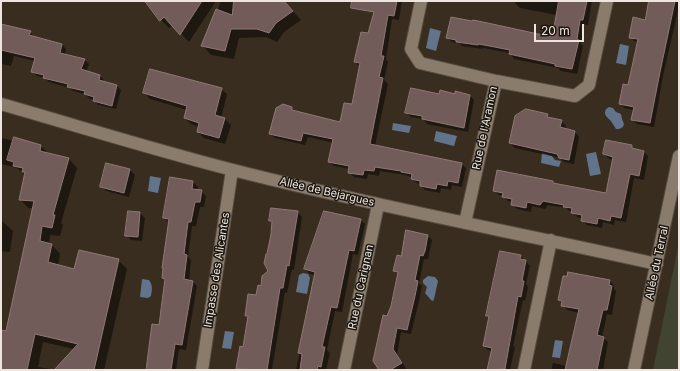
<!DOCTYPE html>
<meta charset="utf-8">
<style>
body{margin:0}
#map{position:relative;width:680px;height:371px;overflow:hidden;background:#392d1f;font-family:Inter,sans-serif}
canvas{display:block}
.frame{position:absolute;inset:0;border:2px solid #eee6de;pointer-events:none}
.scale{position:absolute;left:534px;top:24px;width:50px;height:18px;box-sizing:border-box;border:2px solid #eee6de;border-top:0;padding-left:5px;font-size:12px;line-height:14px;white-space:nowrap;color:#eee6de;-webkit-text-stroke:3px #1c1610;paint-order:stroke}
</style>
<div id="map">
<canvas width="680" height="371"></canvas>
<div class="frame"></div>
<div class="scale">20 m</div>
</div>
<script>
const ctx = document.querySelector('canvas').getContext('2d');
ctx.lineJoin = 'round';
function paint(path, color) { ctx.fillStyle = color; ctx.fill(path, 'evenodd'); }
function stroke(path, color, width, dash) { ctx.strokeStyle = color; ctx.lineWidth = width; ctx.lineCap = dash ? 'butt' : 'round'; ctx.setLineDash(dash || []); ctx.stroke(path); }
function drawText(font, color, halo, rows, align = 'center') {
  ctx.font = font + ' Inter,sans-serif'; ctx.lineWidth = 3; ctx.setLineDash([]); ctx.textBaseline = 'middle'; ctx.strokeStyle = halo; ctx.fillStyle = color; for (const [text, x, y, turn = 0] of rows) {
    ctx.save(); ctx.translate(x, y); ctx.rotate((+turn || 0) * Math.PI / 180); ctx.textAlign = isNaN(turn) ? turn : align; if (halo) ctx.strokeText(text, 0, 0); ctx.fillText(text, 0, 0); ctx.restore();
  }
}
paint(new Path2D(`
 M679 242V370H653Z`), '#404431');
paint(new Path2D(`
 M430 28 441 31 436 51 426 48Z
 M620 44 629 46 626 65 616 63Z
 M609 107 613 108 616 112 621 114 622 119 624 124C623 128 621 129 616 129 614 126 612 122 610 120 605 116 602 111 609 107Z
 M393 123 411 126 409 133 392 130Z
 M436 131 457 136 454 146 434 141Z
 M596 152 601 174 590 176 586 154Z
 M542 153 552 156 555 160 561 161 559 167 541 163Z
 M150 176 161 178 158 193 148 191Z
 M303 273 308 274 310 278 307 294 296 292 299 275Z
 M428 276 435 277 438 281 434 299 433 301 431 300 425 293 427 287 423 283V280Z
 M142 279 149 280C153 285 152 290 151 296L148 298 140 297Z
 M225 331 234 332 231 349 222 348Z
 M555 340 563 341 560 358 552 357Z`), '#62748c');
paint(new Path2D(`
 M147 1H216L189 42 173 25 169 28 161 20Z
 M221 1H289L285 3 301 20 284 32 277 42 266 37 239 38 234 59 211 55 203 46Z
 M378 1H402L399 20 392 19 386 59 388 62 384 80 388 84 375 146 461 164 466 168 462 187 452 185 451 190 441 188 440 193 425 190 421 186V184L417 183 412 178 406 175 380 171 379 176 368 174 367 179 354 177 349 172 350 169 334 166 329 162 334 143 308 137 305 145 275 138 270 134 292 108 297 113 341 123 353 105 360 66 355 62 369 34Z
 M516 1H592L588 25 584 24 581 44 583 46 577 74 561 71 558 68 514 59 510 53 483 48V49L462 46 460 44 452 42 447 37 552 38 557 15 520 8 515 3Z
 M650 1H679V6L663 76 654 127 637 124 632 120 634 110 624 108 620 103 629 86 638 42 634 41 630 37 645 21Z
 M1 30 30 32 34 37 62 45 66 49 65 55 85 60 89 64 86 72 100 76 104 80 103 82 117 86 121 90 116 109 98 105 94 100 90 99 85 94 73 91 70 88 49 82 45 78 37 76 32 71 35 61 14 56 11 66 1 64ZM98 77H100L98 85Z
 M221 89 227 94 221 118 225 119 231 125 225 144 204 138 198 132 199 127 191 124 185 118 187 110 150 99 144 93Z
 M455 95 470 96 474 100 468 132 427 124 423 119 411 117 406 112 439 96Z
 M547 115 551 119 561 121 566 126 565 130 575 132 579 137 574 164 564 162 560 158 515 148 510 143Z
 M1 138 14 141V138L41 146 49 154 69 159 77 168 61 223 63 225 60 236 50 235 49 244 52 245 60 254 58 266 75 271 118 260 127 269 104 370H1V334L7 332 34 208H28L20 199 25 175 17 168 1 164ZM43 342 74 349 56 370 38 367Z
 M632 146 635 150 644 152 648 156 644 180 634 178 626 222 615 220 614 225 603 222 602 228 587 225 582 220 583 219 577 217 573 212 569 211 567 208 548 205 545 209 532 206 531 212 517 209 512 204 513 202 508 201 503 196 499 195 494 190 553 182 555 184 607 194 614 160 609 159 604 154Z
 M107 164 130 170 135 175 129 197 106 191 101 186Z
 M193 182 198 187 197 190 201 191 206 196 204 207H200L196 226H192L188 257 191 260 189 281 193 282 197 286 186 350 179 349 176 370H145L146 363 148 364 160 326 166 281 163 278 170 223 164 218Z
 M297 212 302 217 294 270 292 269 287 293 285 292 272 369 279 370H237L241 348H244L249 319 246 316 270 271 268 255 273 223 270 220Z
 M140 213 145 218 142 241 131 240 126 235Z
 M1 220 13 231 10 252 1 251Z
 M360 220 365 224 358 255 353 254 342 312 335 311 327 350 330 353 326 370H296L316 275 310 274 305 269Z
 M427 235 432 240 428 259H424L419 284 422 286 419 301 411 334 401 332 397 355 407 370H380L388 317 399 275 394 270 402 257Z
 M521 256 530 266 526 284 528 287 525 301 523 300 513 346 515 347 510 370H487L489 369 493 351 488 350 484 346 490 318 487 315Z
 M610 281 614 286V289L616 291 612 315 607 314 602 337 608 342 603 370H551L553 363 567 366 579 313 567 310 559 300Z`), '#0007');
const building = new Path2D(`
 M145 1H202L180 35 164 17 160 21Z
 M234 1H284L293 11 276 23 269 33 257 29H231L225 51 201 46 216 9 232 15Z
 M352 1H397L394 16 388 15 381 56H384L379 77 383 78 370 144 462 163 458 183 448 181 447 186 437 184 436 189 420 186V181L411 179 412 174 401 172V171L375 167 374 171 364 170 363 175 348 173 349 166 328 162 333 139 303 133 301 141 269 134 276 108 283 104 292 107V110L340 122 344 103 352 104 360 63 354 62 361 32 368 33 374 12 351 8Z
 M559 1H587L583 20H580L577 39 579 40 572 69 555 66V64L509 54 510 50 479 44 478 45 456 42V40L446 38 451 17 472 21 473 20 483 22 552 37Z
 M649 1H675L660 72 650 123 631 120 634 107 619 104 623 84 628 85 638 39 629 38 633 17 645 20Z
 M1 24 31 31 29 35 62 44 60 53 85 59 81 69 100 75 99 80 117 85 112 106 93 101 94 97 84 94 85 91 67 87 68 84 43 78 44 75 31 72 35 58 1 50Z
 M150 69 222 88 215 115 225 118 219 138 197 132 199 123 184 118 187 106 143 93Z
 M411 88 439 94 440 90 455 94V91L470 95 464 128 422 119V116L405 113Z
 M526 109 548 114 547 117 562 120 560 127 575 131 569 160 559 158 557 154 509 143 515 116Z
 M14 137 41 145 40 151 69 158 53 215H55L52 228 42 226 40 241 52 244 48 262 74 269 79 250 119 259 94 370H54L78 344 35 334 27 370H1V330L6 331 34 201 19 200 25 172H22L23 168 13 166 14 162 7 160Z
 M606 140 632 145V148L644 151 639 176 630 174 621 218 611 216 610 221 598 218 597 224 581 221 582 215 571 213 572 208 563 207 564 205 543 201 540 205 527 202 526 208 511 205 512 199 502 197 503 193 493 191 497 170 553 181V183L606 193 613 157 603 154Z
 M106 163 130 169 124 193 100 187Z
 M170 177 193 181 192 189 202 190 200 202H195L191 222H188L184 254 187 255 184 279 193 281 182 345 175 344 171 370H146L152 324 159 325 165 279 162 278 163 268H162L169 219 163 218Z
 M271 208 298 211 289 266 287 265 283 288H280L267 370 236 369 240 346 243 347 248 316H245L248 294 256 295 258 285 261 286 262 276 268 271 264 263 266 254H267L271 234 272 221H269Z
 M128 211 140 212 138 237 125 236Z
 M324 211 361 219 354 251 349 250 337 308 331 307 322 347H325L321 367 318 366 317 370H300L302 354 298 353 315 272 304 269Z
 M406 230 428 235 425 251 423 256 420 255 415 280 418 281 415 296 407 330 397 328 393 349 402 363 390 370H379L373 361 383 315 387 316 391 306 398 272 393 271 397 255 401 256Z
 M500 251 521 255 520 259 526 260 522 281H524L521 297 518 296 505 369 487 370 492 348 483 346 489 316H486Z
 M568 272 610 280 609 285 612 286 607 310H603L597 335 604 337 597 370H565L579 309 561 306 562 301 558 300 563 276H567Z`);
paint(building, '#725c5a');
stroke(building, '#8f7876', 1);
const street = new Path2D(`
 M421 1 411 49 420 63 496 81 575 96 589 85 607 1
 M1 104C78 126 155 150 233 170 373 206 515 232 657 264
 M465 223 496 81
 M202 370 232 170
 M344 370 378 205
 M524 370 551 240
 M634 370 679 156`);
stroke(street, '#564b40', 14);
stroke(street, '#8a7c6c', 12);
drawText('11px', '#eee6de', '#1c1610', [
 ["Rue de l'Aramon",485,128,-78],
 ["Allée de Bejargues",327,192,13],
 ["Allée du Terral",657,263,-78],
 ["Impasse des Alicantes",217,270,-81],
 ["Rue du Carignan",361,287,-78]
]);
</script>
